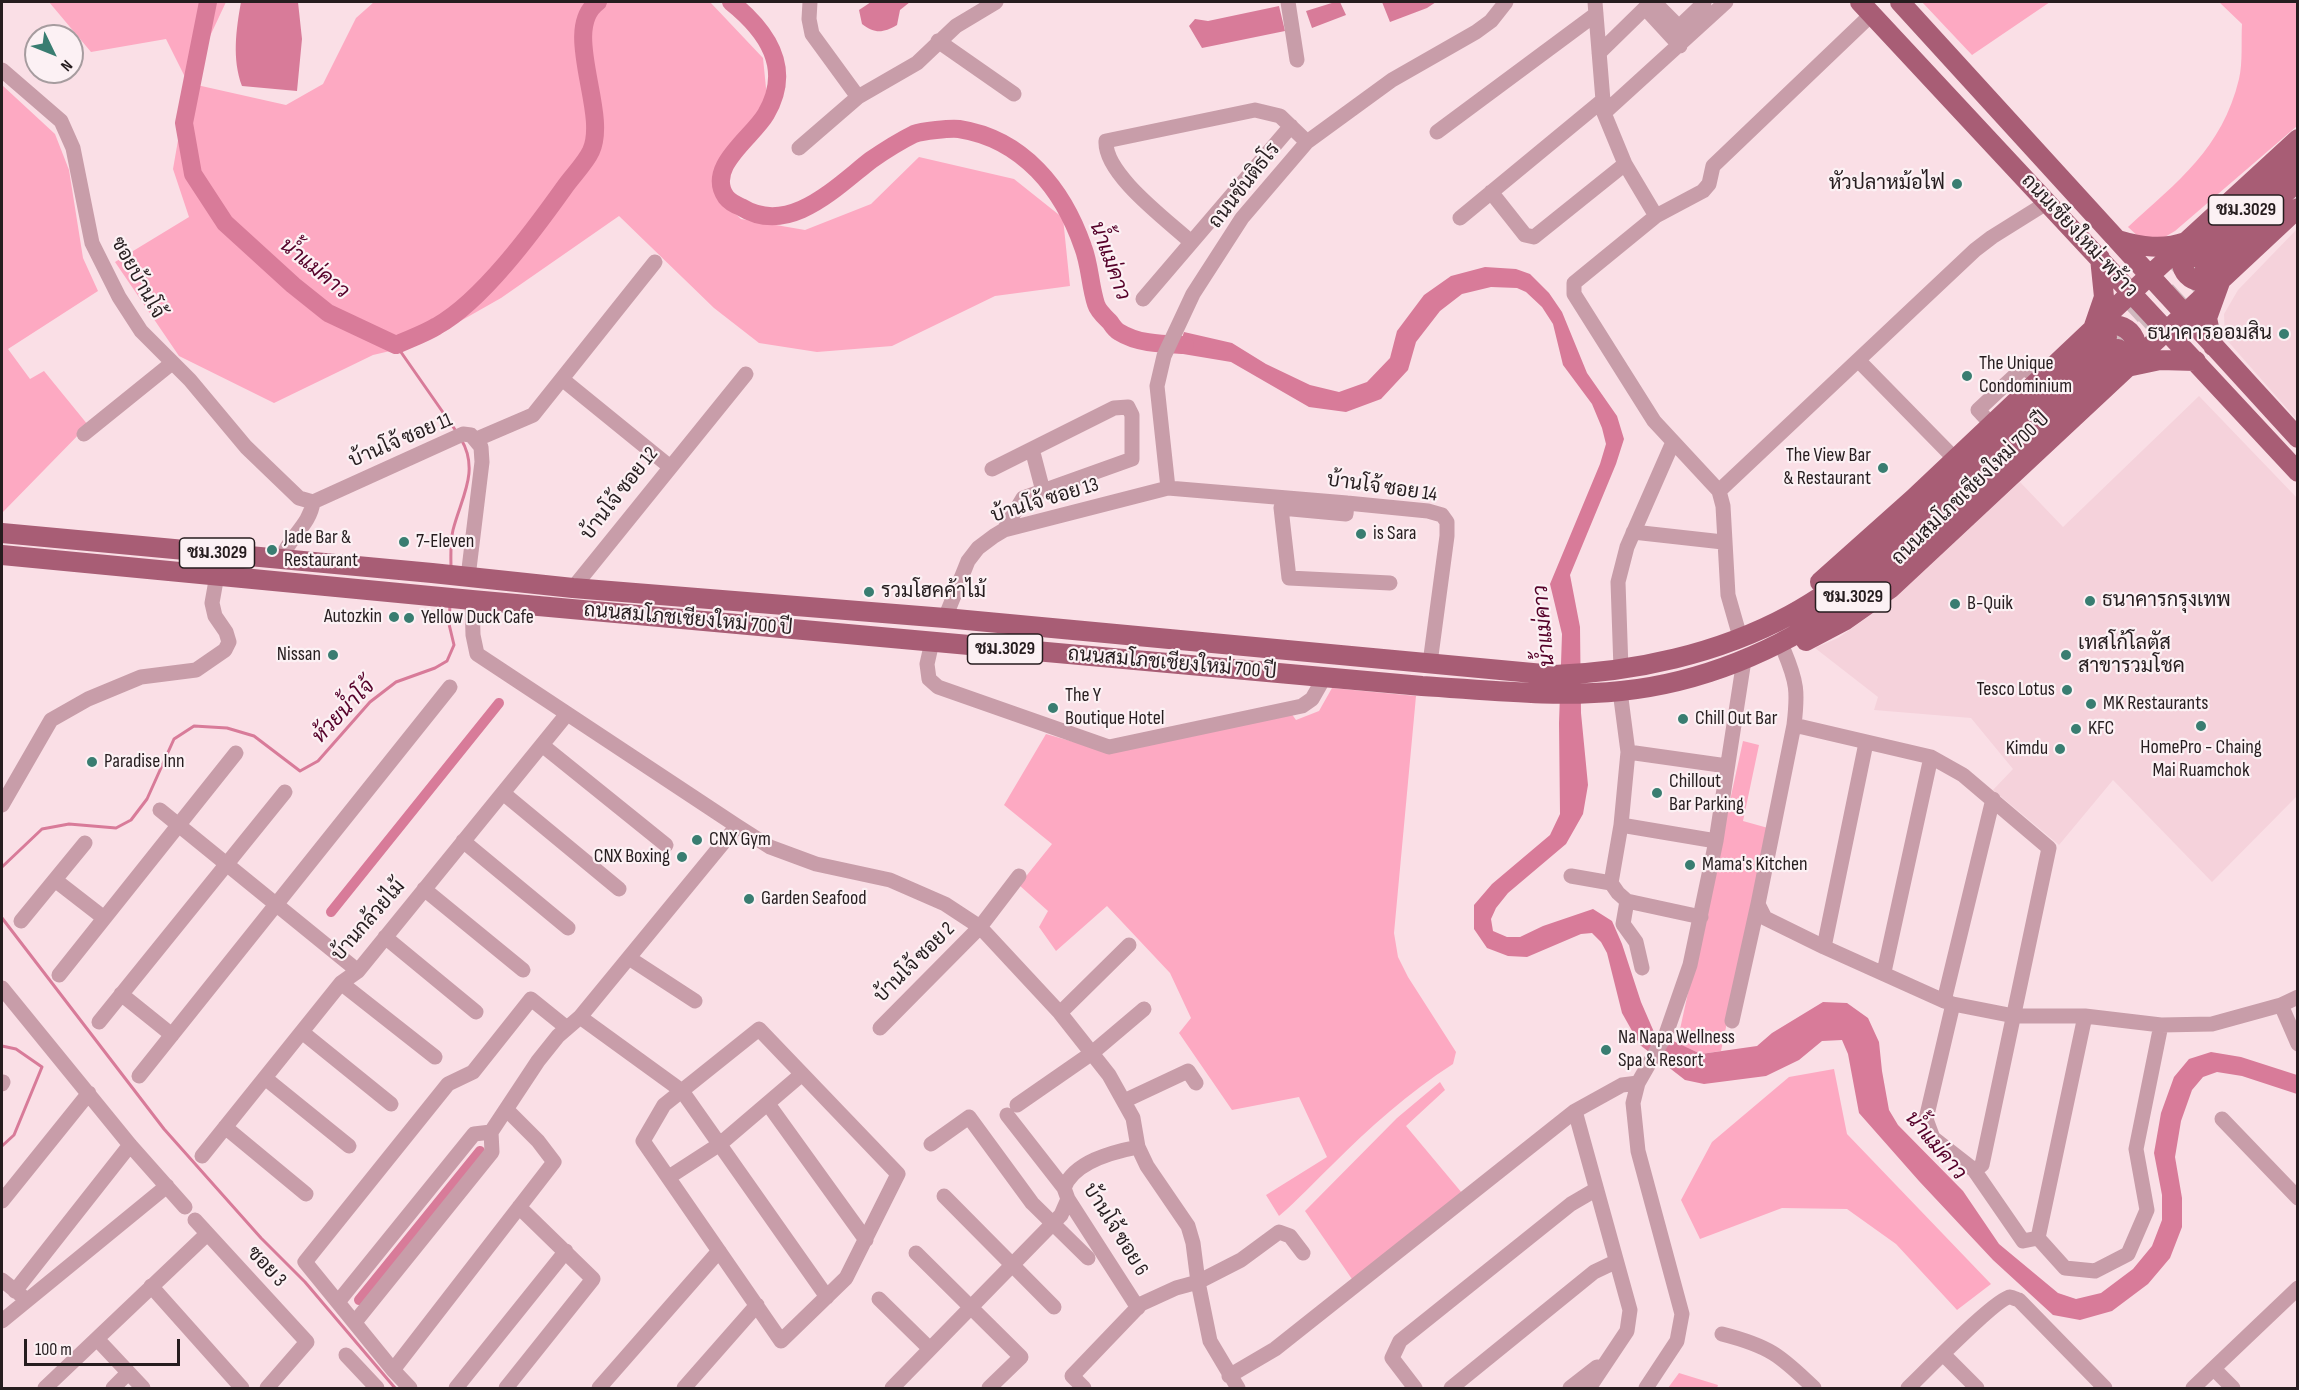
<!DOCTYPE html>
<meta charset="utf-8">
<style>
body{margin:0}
#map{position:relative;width:2299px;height:1390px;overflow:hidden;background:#fadfe6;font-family:"Sofia Sans Condensed",sans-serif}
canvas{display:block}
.frame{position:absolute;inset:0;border:3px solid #261d1f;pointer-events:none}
.north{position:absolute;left:24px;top:24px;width:60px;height:60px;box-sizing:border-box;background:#fcf1f4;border:2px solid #a69c9f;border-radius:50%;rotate:133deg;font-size:16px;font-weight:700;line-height:24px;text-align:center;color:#261d1f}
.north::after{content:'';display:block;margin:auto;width:21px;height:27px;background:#397d71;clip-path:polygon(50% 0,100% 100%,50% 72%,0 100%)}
.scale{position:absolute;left:24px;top:1339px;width:156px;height:27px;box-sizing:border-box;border:3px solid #261d1f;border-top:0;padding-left:8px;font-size:18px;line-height:21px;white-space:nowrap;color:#261d1f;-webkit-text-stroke:4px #fcf1f4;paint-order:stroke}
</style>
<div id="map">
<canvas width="2299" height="1390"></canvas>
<div class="frame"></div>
<div class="north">N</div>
<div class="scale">100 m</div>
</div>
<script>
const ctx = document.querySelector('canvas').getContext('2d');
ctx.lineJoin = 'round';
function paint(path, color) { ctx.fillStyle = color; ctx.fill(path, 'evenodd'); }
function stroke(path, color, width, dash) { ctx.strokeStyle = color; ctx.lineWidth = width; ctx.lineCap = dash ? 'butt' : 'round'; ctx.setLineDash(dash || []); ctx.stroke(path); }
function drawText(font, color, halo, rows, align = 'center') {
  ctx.font = font + ' "Sofia Sans Condensed",Sarabun,sans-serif'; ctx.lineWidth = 4.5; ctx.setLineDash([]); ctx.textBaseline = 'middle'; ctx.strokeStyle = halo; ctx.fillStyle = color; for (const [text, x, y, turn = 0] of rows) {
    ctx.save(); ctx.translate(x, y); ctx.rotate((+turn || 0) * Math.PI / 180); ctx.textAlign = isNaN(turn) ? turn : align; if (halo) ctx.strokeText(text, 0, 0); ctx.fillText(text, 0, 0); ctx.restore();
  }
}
paint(new Path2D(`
 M2297 229V420L2225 338 2224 314 2238 290Z
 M2199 396 2297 498V796L2212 882 2113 780 2059 845 1993 790 2013 769 1971 718 1874 710 1878 697 1815 648 1838 638 1875 612 2020 482 2063 527Z`), '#f5d2db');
paint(new Path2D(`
 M49 2H226L188 83 286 105 323 84 356 18 374 2H710L763 58 767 98 753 122 720 160 716 195 741 219 805 230 871 204 919 157 1014 179 1063 218 1070 286 995 296 892 346 817 352 759 343 714 308 619 216 501 298 420 344 373 355 274 403 179 356 115 262 189 217 173 169 188 83 166 39 91 52Z
 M1922 2H2050L1972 55Z
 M2219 2H2297V126L2175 231 2158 241H2143L2128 227C2178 181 2222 149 2239 79 2243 62 2241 41 2242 24Z
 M2 85 55 134 69 170 83 258 98 291 8 349 30 379 44 371 88 425 2 513Z
 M1332 688 1416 696 1394 933 1398 957 1408 977 1456 1052 1453 1064C1408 1093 1370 1127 1332 1165 1314 1182 1298 1200 1279 1216L1266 1195 1327 1157 1299 1097 1232 1110 1179 1033 1191 1018 1170 973 1107 906 1056 951 1039 927 1048 911 1019 885 1052 844 1004 805 1046 734 1109 752 1291 713 1296 720 1319 711Z
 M1743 741 1759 745 1743 821 1768 828 1721 1051 1701 1054 1677 1043Z
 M1834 1069 1847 1134 1991 1284 1957 1310 1896 1244 1847 1209 1782 1208 1700 1239 1681 1200 1712 1142 1789 1077Z
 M1440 1082 1445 1090 1406 1126 1462 1193 1352 1279 1305 1211 1397 1118Z
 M1679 1373 1718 1385 1717 1388H1668Z`), '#fda9c2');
paint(new Path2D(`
 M241 2H298L302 39 297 91 242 86C232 59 236 30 241 2Z
 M871 2H910L900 10 897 25C883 33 875 34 862 24L859 10Z
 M1335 2H1340L1346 15 1312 28 1306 11Z
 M1382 2H1436L1427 8 1390 22Z
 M1279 6 1285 31 1202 48 1189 26 1195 19 1208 21Z
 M1485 267 1516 269 1530 274 1549 293 1562 312 1587 373 1617 416 1624 439 1616 464 1570 575 1580 627 1581 713 1588 785 1583 814 1566 844 1508 893 1496 908 1491 919 1493 931 1507 937H1520L1543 926 1593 909 1612 921 1622 944 1641 1002 1654 1032 1701 1054 1757 1046 1772 1033 1823 1002 1847 1003 1868 1018 1879 1042 1882 1071 1889 1110 1898 1125 1963 1191 1999 1244 2058 1293 2076 1299 2101 1293 2133 1269 2152 1246 2162 1220V1195L2154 1153 2161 1113 2174 1077 2189 1059 2211 1052 2241 1057 2297 1075V1094L2242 1076 2217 1072 2203 1077 2192 1090 2181 1121 2175 1157 2182 1198V1227L2170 1258 2148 1284 2112 1311 2080 1320 2053 1315 1993 1260 1919 1181 1859 1113 1848 1054 1842 1040 1822 1041 1799 1060 1766 1076 1704 1084 1685 1080 1640 1045 1622 1013 1607 953 1601 942 1592 933 1581 934 1527 957 1508 956 1487 948 1474 929V905L1492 884 1550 835 1560 814 1559 723 1562 634 1550 584 1600 464 1606 444 1602 428 1592 404 1563 365 1553 324 1542 307 1526 292 1517 288 1491 287 1462 294 1440 311 1416 342 1408 370 1381 399 1346 412 1309 407 1231 362 1177 353 1184 332 1232 343 1266 364 1310 385 1339 392 1367 382 1390 358 1397 331 1424 295 1451 276Z`), '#d87b99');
stroke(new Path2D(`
 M396 345 456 431
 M451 569C451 556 450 542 453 530 461 498 480 471 461 439
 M2 867 42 829 69 824 116 828 131 820 147 799 174 739 194 726 227 728 254 736 300 771 318 761 370 702 396 682 435 668 447 661 454 645 449 624 450 605
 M2 918 164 1129 261 1238 305 1282 395 1388
 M2 1046 16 1049 42 1067 14 1135 2 1146`), '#d87b99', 3);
stroke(new Path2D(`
 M331 912 499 703
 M359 1300 480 1151`), '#d87b99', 10);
stroke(new Path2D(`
 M208 2 184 123 193 174 225 223 293 285 328 313 396 345C409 339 424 334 437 326 482 301 534 230 564 188 572 176 585 164 591 151 609 112 560 29 598 2
 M731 2C767 31 793 68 766 114 753 137 705 167 726 197 729 201 736 205 741 207 789 237 836 187 871 160 884 151 900 141 914 134 922 131 950 128 959 129 1023 139 1063 189 1083 247 1090 265 1090 286 1096 304 1098 311 1105 317 1110 322 1112 325 1115 330 1119 332 1138 344 1163 344 1185 345`), '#d87b99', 18);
stroke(new Path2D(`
 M2109 335 2193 258
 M2121 346 2205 268`), '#d0b8be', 20, [20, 10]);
stroke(new Path2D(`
 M810 2 809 19 812 34 858 97
 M1288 2 1297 60
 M1595 2 1604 113 1625 164 1656 216
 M1654 2 1679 27 1704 3 1702 2
 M938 41 1014 94
 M1599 53 1645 8 1680 46
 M2 70 61 121 73 148 92 243 119 297 141 331 190 380 246 447 299 498 313 502
 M1604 113 1726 2
 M1437 132 1596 14
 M799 148 858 97 917 63 956 26 996 2
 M1491 192 1525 235 1534 237 1625 164
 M1460 218 1603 100
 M1191 242C1167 220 1104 174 1106 141L1255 110 1280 116 1307 142
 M1143 299 1291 126
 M1858 360 1955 459
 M562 379 669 466
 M1992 425 1978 410 2023 368 2041 378
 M84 434 172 363
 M477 439 533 415 655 262
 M1032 449 1043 491
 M992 469 1114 408 1128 407 1132 415V459L1023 498 1004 530
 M1168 488 1157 386 1164 356 1193 294 1242 218 1307 142 1392 80 1476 32 1491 21 1506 2
 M1719 491 1975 250 1992 237 2048 202
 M313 502 463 434 471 435 481 447 482 462 468 577
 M1347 503 1346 514 1281 508 1289 578 1390 583
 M1633 532 1723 542
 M281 559C289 537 310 525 313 502
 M573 588 746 374
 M472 600 473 635 477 654 737 826 770 847 816 864 890 880 945 904 980 927 1060 1013 1109 1075 1133 1118 1138 1147 1147 1166 1188 1226 1193 1243 1198 1282 1210 1341 1238 1388
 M945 618 968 561 978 548 994 536 1004 530 1168 488 1347 503 1428 511 1442 515 1447 522V536L1430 663
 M1740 637 1728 595 1723 506 1719 491 1654 421 1574 294V283L1656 216 1703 191 1709 184 1713 166 1872 14
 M932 642 927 664 929 679 938 687 1109 747 1302 706 1312 699 1324 678
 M1784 651C1797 682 1798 692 1794 725L1758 904 1765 918 1824 947 1944 1001 1953 1004 2014 1016H2085L2161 1025 2212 1024 2281 1005 2298 997
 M1621 669 1618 582 1627 547 1673 442
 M1620 691 1628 752 1621 825 1611 883 1618 893 1627 901 1701 917
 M1794 725 1931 757 1963 775 2049 848 1982 1165 1974 1170
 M542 745 666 845
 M1628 752 1727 766
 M503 793 619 889
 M2 805 51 720 88 699 141 677 196 670 225 650 229 642 226 632 215 616 212 603 217 575
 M160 810 358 971
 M1621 825 1716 841
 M463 841 568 928
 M1571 876 1611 883
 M55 880 104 918
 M424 889 523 970
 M1627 901 1623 924 1636 942 1642 968
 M21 921 85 843
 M385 937 476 1012
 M1824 947 1866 743
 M629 958 695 1001
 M1884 972 1931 757
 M59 975 236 753
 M341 983 435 1057
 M2 988 130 1145 185 1207
 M121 994 172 1035
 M1944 1001 1993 799
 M1953 1004 1926 1119 1933 1138 1974 1170 2023 1241 2038 1238
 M2281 1005 2298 1044
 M1060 1013 1129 945
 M580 1017 682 1091 827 1297
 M1732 1021 1758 904
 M99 1022 285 792
 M880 1028 980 927 1019 876
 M759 1029 898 1174 846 1278 781 1341 643 1141 664 1105Z
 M302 1032 391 1104
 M139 1076 450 687
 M265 1078 349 1146
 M2 1084 3 1082
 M1124 1101 1188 1071 1196 1083
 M768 1104 866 1240
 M1017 1105 1092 1053 1144 1009
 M1575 1111 1630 1310 1627 1331 1589 1388
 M1007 1115 1064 1188
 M2222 1119 2298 1198
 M225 1127 306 1194
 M931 1144 969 1117 1032 1203 1088 1258
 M1138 1147C1112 1152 1074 1162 1064 1188L1068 1199 1138 1308
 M202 1156 341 983 358 971 567 714
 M669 1177 720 1144 802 1074
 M944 1196 1054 1307
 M2 1201 89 1093
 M195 1220 307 1342 267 1388
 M2038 1238 2065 1268 2095 1271 2128 1254 2147 1210 2136 1149 2161 1025
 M2038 1238 2085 1016
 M916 1253 1021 1357 989 1388
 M2 1280 22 1296
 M151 1286 242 1388
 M15 1291 130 1145
 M879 1299 930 1349
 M338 1302 474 1134 491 1132
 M2 1321 167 1186
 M355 1322 492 1152 491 1132 538 1061 558 1036 580 1017 737 826
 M1722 1334C1769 1346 1780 1355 1814 1388
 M97 1339 143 1388
 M1943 1354 1977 1388
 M346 1355 377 1388
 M2214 1369 2233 1388
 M393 1370 554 1162 538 1141 507 1110
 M1229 1376 1275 1349 1575 1111 1622 1085 1638 1083
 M45 1388 207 1234
 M113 1388 128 1373
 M410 1388 393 1370 305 1262 448 1084 473 1072 531 999 567 1028
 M456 1388 566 1251
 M506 1388 593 1279 519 1207
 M599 1388 719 1251
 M684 1388 757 1305
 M892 1388 1061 1215 1068 1199
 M1084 1388 1072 1376 1141 1304 1176 1288 1198 1282 1241 1260 1279 1232 1290 1236 1303 1253
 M1415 1388 1392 1358 1400 1341 1571 1204 1595 1190
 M1451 1388 1594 1272 1615 1262
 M1570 1388 1597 1367
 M1646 1388 1677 1341 1682 1314 1638 1151 1633 1103 1638 1083 1666 1034 1690 965 1716 841 1744 660
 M1908 1388C1922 1375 1996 1298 2010 1297 2011 1297 2018 1300 2019 1300L2105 1388
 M2193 1388 2298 1288`), '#c89da9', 15);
stroke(new Path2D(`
 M1860 2 2298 472
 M1900 2 2298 438
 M2118 240C2141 247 2163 250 2186 242
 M2186 242C2172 270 2192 290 2221 279
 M2194 257 2298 163
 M2205 268 2298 181
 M2094 326 2104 297 2100 258
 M2093 329C2122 314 2150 339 2128 366
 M2213 346 2207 318 2220 282
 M2127 367 2160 360 2196 361
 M2 533 432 573 573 588 945 618 1554 675C1634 672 1718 654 1790 615 1853 581 1904 530 1955 481 2006 433 2056 385 2107 337
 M2 555 472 600 1422 686C1488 690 1555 698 1621 691 1700 683 1778 651 1842 605 1889 572 1929 529 1971 490 2020 443 2069 396 2118 349
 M1820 582 1913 499 2150 275 2298 139
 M1806 641 1844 621 1891 588 2298 208`), '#a85d75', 20);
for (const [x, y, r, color] of [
 [1957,184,6,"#397d71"],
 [2284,334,6,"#397d71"],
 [1967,376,6,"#397d71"],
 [1883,468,6,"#397d71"],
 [1361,534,6,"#397d71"],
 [404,542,6,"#397d71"],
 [272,550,6,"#397d71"],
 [869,592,6,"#397d71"],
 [2090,601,6,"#397d71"],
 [1955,604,6,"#397d71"],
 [394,617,6,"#397d71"],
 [409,618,6,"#397d71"],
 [333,655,6,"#397d71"],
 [2066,655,6,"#397d71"],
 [2067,690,6,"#397d71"],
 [2091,704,6,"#397d71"],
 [1053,708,6,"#397d71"],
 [1683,719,6,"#397d71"],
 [2201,726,6,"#397d71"],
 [2076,729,6,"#397d71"],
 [2060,749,6,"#397d71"],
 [92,762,6,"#397d71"],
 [1657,793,6,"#397d71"],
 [697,840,6,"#397d71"],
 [682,857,6,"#397d71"],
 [1690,865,6,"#397d71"],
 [749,899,6,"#397d71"],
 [1606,1050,6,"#397d71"]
]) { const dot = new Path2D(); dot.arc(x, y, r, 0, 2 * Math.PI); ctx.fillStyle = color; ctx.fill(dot); stroke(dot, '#fcf1f4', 2); }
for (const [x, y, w] of [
 [2246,210,75],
 [217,553,75],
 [1853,597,75],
 [1005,649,75]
]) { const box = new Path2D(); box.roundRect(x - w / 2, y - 15, w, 30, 4.5); ctx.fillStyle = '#fcf1f4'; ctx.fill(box); stroke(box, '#261d1f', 1.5); }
drawText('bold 18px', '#261d1f', null, [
 ["ชม.3029",2246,210],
 ["ชม.3029",217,553],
 ["ชม.3029",1853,597],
 ["ชม.3029",1005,649]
]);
drawText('20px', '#261d1f', '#fcf1f4', [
 ["หัวปลาหม้อไฟ",1945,184,"right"],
 ["ธนาคารออมสิน",2272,334,"right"],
 ["The Unique",1979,364],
 ["Condominium",1979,387],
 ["The View Bar",1871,456,"right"],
 ["& Restaurant",1871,479,"right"],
 ["is Sara",1373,534],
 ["Jade Bar &",284,538],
 ["Restaurant",284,561],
 ["7-Eleven",416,542],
 ["รวมโฮคค้าไม้",881,592],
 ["ธนาคารกรุงเทพ",2102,601],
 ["B-Quik",1967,604],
 ["Autozkin",382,617,"right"],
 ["Yellow Duck Cafe",421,618],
 ["เทสโก้โลตัส",2078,644],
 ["สาขารวมโชค",2078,667],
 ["Nissan",321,655,"right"],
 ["Tesco Lotus",2055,690,"right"],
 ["The Y",1065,696],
 ["Boutique Hotel",1065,719],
 ["MK Restaurants",2103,704],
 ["Chill Out Bar",1695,719],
 ["KFC",2088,729],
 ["HomePro - Chaing",2201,748,"center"],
 ["Mai Ruamchok",2201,771,"center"],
 ["Kimdu",2048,749,"right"],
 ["Paradise Inn",104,762],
 ["Chillout",1669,782],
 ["Bar Parking",1669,805],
 ["CNX Gym",709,840],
 ["CNX Boxing",670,857,"right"],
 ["Mama's Kitchen",1702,865],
 ["Garden Seafood",761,899],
 ["Na Napa Wellness",1618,1038],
 ["Spa & Resort",1618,1061]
], 'left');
drawText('20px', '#261d1f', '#fcf1f4', [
 ["ถนนขันติธโร",1245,186,-52],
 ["ถนนเชียงใหม่-พร้าว",2079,236,47],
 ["ซอยบ้านโจ้",137,278,61],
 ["บ้านโจ้ ซอย 11",401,441,-23],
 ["บ้านโจ้ ซอย 14",1382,488,8],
 ["ถนนสมโภชเชียงใหม่ 700 ปี",1971,489,-44],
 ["บ้านโจ้ ซอย 12",620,494,-52],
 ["บ้านโจ้ ซอย 13",1045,501,-17],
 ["ถนนสมโภชเชียงใหม่ 700 ปี",688,620,5],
 ["ถนนสมโภชเชียงใหม่ 700 ปี",1172,664,5],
 ["บ้านกล้วยไม้",369,921,-49],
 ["บ้านโจ้ ซอย 2",915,963,-45],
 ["บ้านโจ้ ซอย 6",1115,1230,58],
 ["ซอย 3",266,1267,47]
]);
drawText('italic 21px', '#550029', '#fcf1f4', [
 ["น้ำแม่คาว",1109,261,70],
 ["น้ำแม่คาว",314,269,39],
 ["น้ำแม่คาว",1545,626,-95],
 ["ห้วยน้ำโจ้",344,712,-46],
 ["น้ำแม่คาว",1935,1146,50]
]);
</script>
